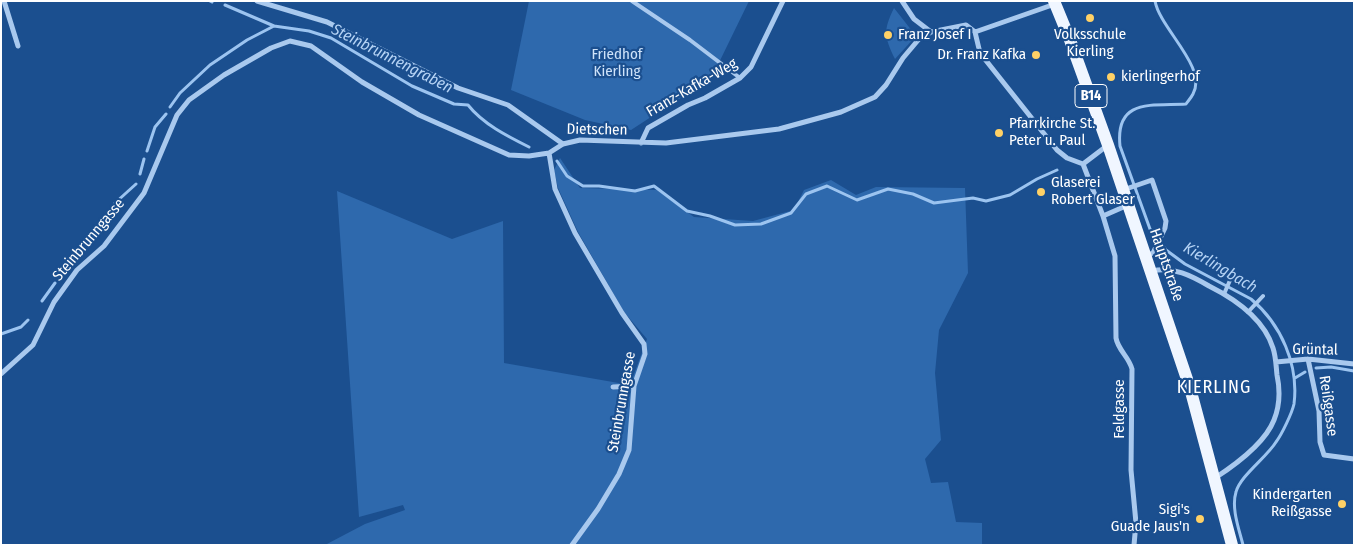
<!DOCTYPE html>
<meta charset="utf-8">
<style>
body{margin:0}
#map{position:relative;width:1355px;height:546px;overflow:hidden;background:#1b4f8f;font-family:"Fira Sans Condensed",sans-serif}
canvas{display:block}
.frame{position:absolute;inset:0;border:2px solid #fff;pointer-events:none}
</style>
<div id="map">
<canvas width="1355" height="546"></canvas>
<div class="frame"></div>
</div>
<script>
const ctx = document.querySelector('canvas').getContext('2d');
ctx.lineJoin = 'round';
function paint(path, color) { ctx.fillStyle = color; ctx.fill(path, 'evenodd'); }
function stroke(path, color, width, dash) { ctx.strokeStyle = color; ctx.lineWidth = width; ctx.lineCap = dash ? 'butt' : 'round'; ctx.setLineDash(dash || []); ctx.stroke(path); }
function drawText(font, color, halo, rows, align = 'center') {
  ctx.font = font + ' "Fira Sans Condensed",sans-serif'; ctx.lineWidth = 4.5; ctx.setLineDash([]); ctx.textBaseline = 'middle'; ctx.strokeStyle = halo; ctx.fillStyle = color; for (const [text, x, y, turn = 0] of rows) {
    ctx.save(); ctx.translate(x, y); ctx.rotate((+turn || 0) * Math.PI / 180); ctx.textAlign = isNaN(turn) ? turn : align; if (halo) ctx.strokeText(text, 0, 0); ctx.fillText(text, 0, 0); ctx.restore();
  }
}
paint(new Path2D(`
 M529 1H749L710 81 674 102 631 130 585 120 511 90Z
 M894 8 916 36 895 59C884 36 883 31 894 8Z
 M560 158 580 188 657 190 694 217 753 221 794 210 804 190 831 180 856 195 876 187 965 188 968 273 939 330 935 373 941 440 925 459 931 483 948 482 956 522 982 523V545H325L365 524 405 510 403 505 359 517 337 191 452 239 503 221 504 363 630 385 647 339 624 312 578 232 558 188 554 170Z`), '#2e69ad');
stroke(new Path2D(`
 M210 1 212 2
 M1155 1C1160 29 1208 67 1193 94 1191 98 1188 101 1186 104 1152 106 1115 98 1120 146L1150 229 1166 250 1185 264 1251 299C1281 324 1299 365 1294 404 1292 413 1282 434 1276 442 1267 457 1240 476 1236 492 1231 508 1239 529 1243 545
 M225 5 274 26
 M170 107 180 93 210 65 247 40 274 26 309 31 331 38 412 86 454 104 468 105C483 124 507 136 529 147
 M147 151 155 127 166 114
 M557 161 567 176 583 186H599L635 191 654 186 687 211 710 216 735 225 761 224 791 213 806 194 827 186 857 200 888 189 913 194 934 203 973 198 986 201 1010 195 1037 179 1057 170
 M140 174 144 159
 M110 215 115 203 136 184
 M72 260 107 222
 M42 301 55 283
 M1 334 21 327 28 320
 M1316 368 1331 367 1354 371
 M1295 378 1305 372`), '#9cc4f0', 3);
stroke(new Path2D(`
 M632 1 690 40 740 78
 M1224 294 1231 278
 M1248 312 1263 296`), '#a9c9ee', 4);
stroke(new Path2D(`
 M4 1 18 46
 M257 1 327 22 458 88 508 105 563 144
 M902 1 914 19 931 32
 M975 32 980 53 1057 150 1067 158 1083 164
 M975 32 1055 4
 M641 143 648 128 688 105 705 98 740 78 751 67 783 1
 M549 153 555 189 575 233 622 313 644 344 645 354 634 386 629 450 619 474 598 509 572 545
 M1083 164 1103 216 1115 256 1116 338C1118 350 1129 357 1132 369L1131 470 1136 523 1134 545
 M1083 164 1108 145
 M1123 190 1152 180 1166 221 1165 228 1153 253 1146 256
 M1103 216 1128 205
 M1152 271C1173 266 1192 276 1209 286 1235 299 1264 319 1273 348 1276 357 1276 366 1277 375 1280 389 1280 405 1274 420 1265 443 1235 465 1215 478
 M1308 359 1319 411 1320 442 1324 455 1354 459
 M1276 362 1308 359 1354 364
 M1 374 33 345 54 302 77 270 104 246 144 193 177 115 189 100 224 75 271 48 290 41 311 46 362 82 419 115 509 155 529 156 549 153 563 144 580 140 666 143 779 129 841 112 875 97 886 85 903 58 919 39 931 32 966 25 975 32
 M613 387 634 386`), '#a9c9ee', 5);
stroke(new Path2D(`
 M1054 1 1070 40 1108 145 1190 388 1232 545`), '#f0f6ff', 12);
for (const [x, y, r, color] of [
 [1090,18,5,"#ffd166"],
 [888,35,5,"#ffd166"],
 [1036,55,5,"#ffd166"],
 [1111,77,5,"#ffd166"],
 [999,133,5,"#ffd166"],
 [1041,192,5,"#ffd166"],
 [1342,504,5,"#ffd166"],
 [1200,519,5,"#ffd166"]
]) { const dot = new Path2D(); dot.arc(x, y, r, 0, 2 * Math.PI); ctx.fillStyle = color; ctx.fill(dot); stroke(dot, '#1b4f8f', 2); }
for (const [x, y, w] of [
 [1091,96,32]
]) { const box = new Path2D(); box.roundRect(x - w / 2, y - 11.5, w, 23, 4); ctx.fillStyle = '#1b4f8f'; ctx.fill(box); stroke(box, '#fff', 1); }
drawText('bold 14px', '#fff', null, [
 ["B14",1091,96]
]);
drawText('15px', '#fff', '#1b4f8f', [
 ["Franz Josef I",898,35],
 ["Volksschule",1090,35,"center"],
 ["Kierling",1090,52,"center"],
 ["Dr. Franz Kafka",1026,55,"right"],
 ["kierlingerhof",1121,77],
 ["Pfarrkirche St.",1009,124],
 ["Peter u. Paul",1009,141],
 ["Glaserei",1051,183],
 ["Robert Glaser",1051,200],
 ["Kindergarten",1332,495,"right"],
 ["Reißgasse",1332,512,"right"],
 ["Sigi's",1190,510,"right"],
 ["Guade Jaus'n",1190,527,"right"]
], 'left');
drawText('15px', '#cfe3fa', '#1b4f8f', [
 ["Friedhof",617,55],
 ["Kierling",617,72]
]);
drawText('15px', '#fff', '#1b4f8f', [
 ["Franz-Kafka-Weg",692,88,-30],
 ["Dietschen",597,130,1],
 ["Steinbrunngasse",89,240,-50],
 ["Hauptstraße",1166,265,71],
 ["Grüntal",1315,350,1],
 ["Steinbrunngasse",622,402,-80],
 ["Reißgasse",1328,406,82],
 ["Feldgasse",1120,409,-90]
]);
drawText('italic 16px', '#b5d3f5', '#1b4f8f', [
 ["Steinbrunnengraben",392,59,27],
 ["Kierlingbach",1220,268,31]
]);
ctx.letterSpacing = '1px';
drawText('18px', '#fff', '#1b4f8f', [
 ["KIERLING",1214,388]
]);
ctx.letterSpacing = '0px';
</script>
